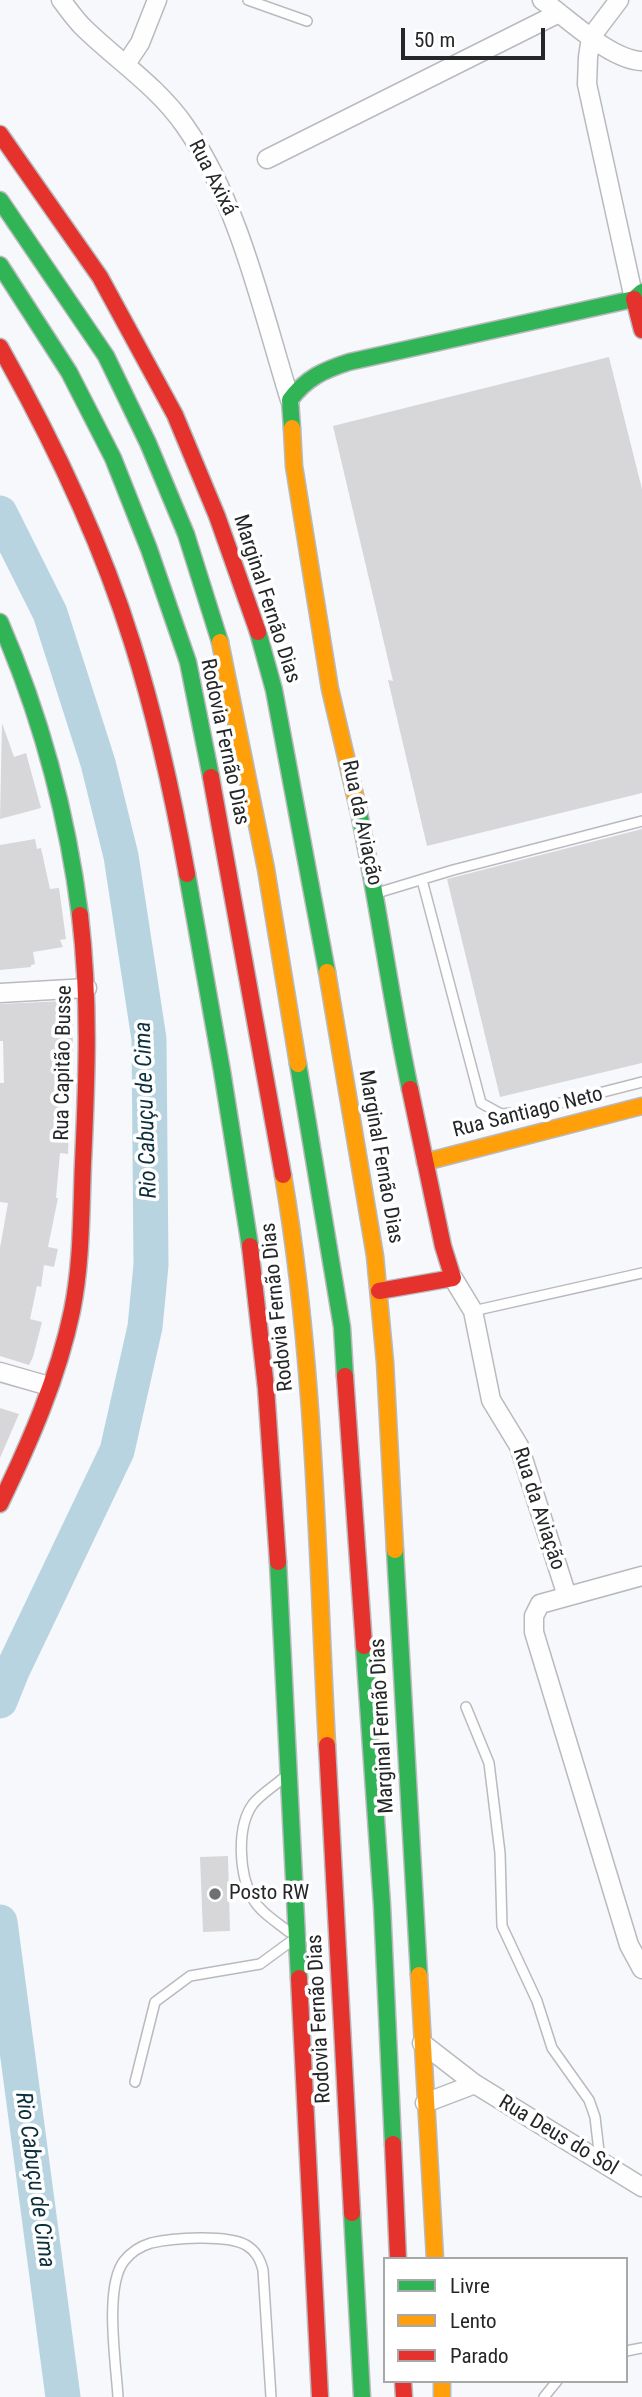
<!DOCTYPE html>
<meta charset="utf-8">
<style>
body{margin:0}
#map{position:relative;width:642px;height:2397px;overflow:hidden;background:#f7f8fc;font-family:"Roboto Condensed",sans-serif}
canvas{display:block}
.legend{position:absolute;left:383px;top:2257px;width:245px;height:126px;box-sizing:border-box;background:#fff;border:2px solid #a7a8a9;margin:0;padding:9px 12px;list-style:none;font-size:21px;color:#242628}
.legend li{display:flex;align-items:center;gap:14px;height:35px}
.legend b{width:35px;border:2px solid #a7a8a9}
.scale{position:absolute;left:401px;top:28px;width:144px;height:32px;box-sizing:border-box;border:4px solid #242628;border-top:0;padding-left:9px;font-size:21px;line-height:24px;white-space:nowrap;color:#242628;-webkit-text-stroke:5px #fff;paint-order:stroke}
</style>
<div id="map">
<canvas width="642" height="2397"></canvas>
<ul class="legend">
<li><b style="height:9px;background:#30b455"></b>Livre</li>
<li><b style="height:9px;background:#ff9f0a"></b>Lento</li>
<li><b style="height:9px;background:#e5322d"></b>Parado</li>
</ul>
<div class="scale">50 m</div>
</div>
<script>
const ctx = document.querySelector('canvas').getContext('2d');
ctx.lineJoin = 'round';
function stroke(path, color, width, dash) { ctx.strokeStyle = color; ctx.lineWidth = width; ctx.lineCap = dash ? 'butt' : 'round'; ctx.setLineDash(dash || []); ctx.stroke(path); }
function paint(path, color) { ctx.fillStyle = color; ctx.fill(path, 'evenodd'); }
function drawText(font, color, halo, rows, align = 'center') {
  ctx.font = font + ' "Roboto Condensed",sans-serif'; ctx.lineWidth = 7; ctx.setLineDash([]); ctx.textBaseline = 'middle'; ctx.strokeStyle = halo; ctx.fillStyle = color; for (const [text, x, y, turn = 0] of rows) {
    ctx.save(); ctx.translate(x, y); ctx.rotate((+turn || 0) * Math.PI / 180); ctx.textAlign = isNaN(turn) ? turn : align; if (halo) ctx.strokeText(text, 0, 0); ctx.fillText(text, 0, 0); ctx.restore();
  }
}
stroke(new Path2D(`
 M0 513 50 613 98 763 121 856 149 1039 151 1265 145 1327 117 1451 12 1671 0 1701
 M0 1922 63 2397`), '#b9d4e1', 35);
paint(new Path2D(`
 M609 357 642 489V793L427 846 388 680 393 681 333 426Z
 M2 723 14 757 26 753 41 808 0 819Z
 M642 829V1063L500 1097 447 879Z
 M35 839 37 849 41 848 50 889 59 888 66 939 60 940 63 947 33 952 35 964 31 965V967L0 970V845Z
 M63 1001 72 1009 73 1052H66L62 1107 63 1126H69L68 1154 60 1153 56 1198H58L48 1247 58 1249 54 1267 44 1265 41 1287 37 1286 30 1319 42 1322 33 1357 29 1365 0 1356V1248L8 1203 0 1202V1083H4L3 1041H0V1004Z
 M0 1408 19 1414 0 1458Z
 M228 1856 230 1931 203 1932 200 1857Z`), '#d7d7da');
const lane = new Path2D(`
 M248 0 307 21
 M422 880 481 1103 501 1114 525 1112 642 1082
 M377 893 453 870 642 821
 M473 1311 642 1273
 M466 1707 489 1763 500 1853 502 1926 537 2001 552 2048 589 2100 595 2117 600 2160
 M282 1779C273 1787 260 1795 253 1804 236 1827 239 1875 253 1899 261 1913 277 1922 289 1932
 M135 2082 155 2002 190 1976 260 1964 290 1942
 M626 2351 642 2348
 M118 2397C116 2363 104 2287 124 2261 131 2252 141 2246 151 2243 172 2238 226 2234 246 2245 256 2251 260 2259 263 2270L271 2397
 M544 2397 557 2381`);
const street = new Path2D(`
 M61 0C69 10 76 21 85 29 118 61 158 87 185 126 239 203 262 310 290 400
 M542 0C568 18 610 60 642 61
 M619 0 591 37 588 57 587 84 634 299
 M126 64 140 43 157 0
 M267 159 559 13
 M0 993 87 988
 M453 1278 473 1311 491 1400 519 1446 567 1596
 M0 1372 49 1386
 M642 1576 540 1604 534 1616V1632L629 1945 642 1969
 M422 2043 475 2084 642 2187
 M425 2103 475 2084`);
const fast = new Path2D(`
 M0 200 106 356 148 443 186 534 220 642
 M0 265 69 372 113 458 149 549 188 662 211 777
 M292 428 290 400C306 378 324 370 349 362L634 299 642 292
 M0 622C41 716 67 813 80 915
 M258 632 274 690 327 972
 M358 808C378 901 390 996 410 1089
 M187 874 222 1071 250 1246
 M298 1064 342 1327 345 1376
 M395 1550 419 1975
 M278 1562 299 1978
 M364 1646 382 1905 393 2144
 M352 2213 362 2397`);
const slow = new Path2D(`
 M292 428 294 466 330 689 358 808
 M220 642 266 869 298 1064
 M327 972 375 1256 385 1362 395 1550
 M425 1162 642 1106
 M283 1175C315 1362 317 1555 327 1745
 M419 1975 435 2259
 M442 2381V2397`);
const jam = new Path2D(`
 M0 134 100 277 175 415 217 516 258 632
 M634 299 642 330
 M0 347C53 441 100 539 132 642 156 718 173 796 187 874
 M211 777 283 1175
 M250 1246 266 1388 278 1562
 M379 1291 453 1278 443 1246 410 1089
 M345 1376 364 1646
 M0 1504C30 1442 58 1378 72 1311 82 1262 81 1212 83 1163 87 1076 90 1001 80 915
 M327 1745 352 2213
 M299 1978 320 2397
 M393 2144 398 2259
 M403 2381 404 2397`);
stroke(lane, '#b9babe', 12);
stroke(street, '#b9babe', 21);
stroke(fast, '#b9babe', 19);
stroke(slow, '#b9babe', 19);
stroke(jam, '#b9babe', 19);
stroke(lane, '#fefeff', 9);
stroke(street, '#fefeff', 18);
stroke(fast, '#30b455', 16);
stroke(slow, '#ff9f0a', 16);
stroke(jam, '#e5322d', 16);
for (const [x, y, r, color] of [
 [215,1894,7,"#6e7072"]
]) { const dot = new Path2D(); dot.arc(x, y, r, 0, 2 * Math.PI); ctx.fillStyle = color; ctx.fill(dot); stroke(dot, '#fff', 2.5); }
drawText('21px', '#242628', '#fff', [
 ["Rua Axixá",212,178,63],
 ["Marginal Fernão Dias",266,599,72],
 ["Rodovia Fernão Dias",224,742,78],
 ["Rua da Aviação",361,823,78],
 ["Rua Capitão Busse",64,1063,-89],
 ["Rua Santiago Neto",528,1113,-14],
 ["Marginal Fernão Dias",380,1157,80],
 ["Rodovia Fernão Dias",278,1307,-96],
 ["Rua da Aviação",538,1509,72],
 ["Marginal Fernão Dias",383,1726,-93],
 ["Rodovia Fernão Dias",320,2019,-93],
 ["Rua Deus do Sol",558,2136,31]
]);
drawText('21px', '#242628', '#fff', [
 ["Posto RW",229,1894]
], 'left');
drawText('italic 23px', '#0c2f3d', '#fff', [
 ["Rio Cabuçu de Cima",147,1110,-92],
 ["Rio Cabuçu de Cima",34,2180,82]
]);
</script>
